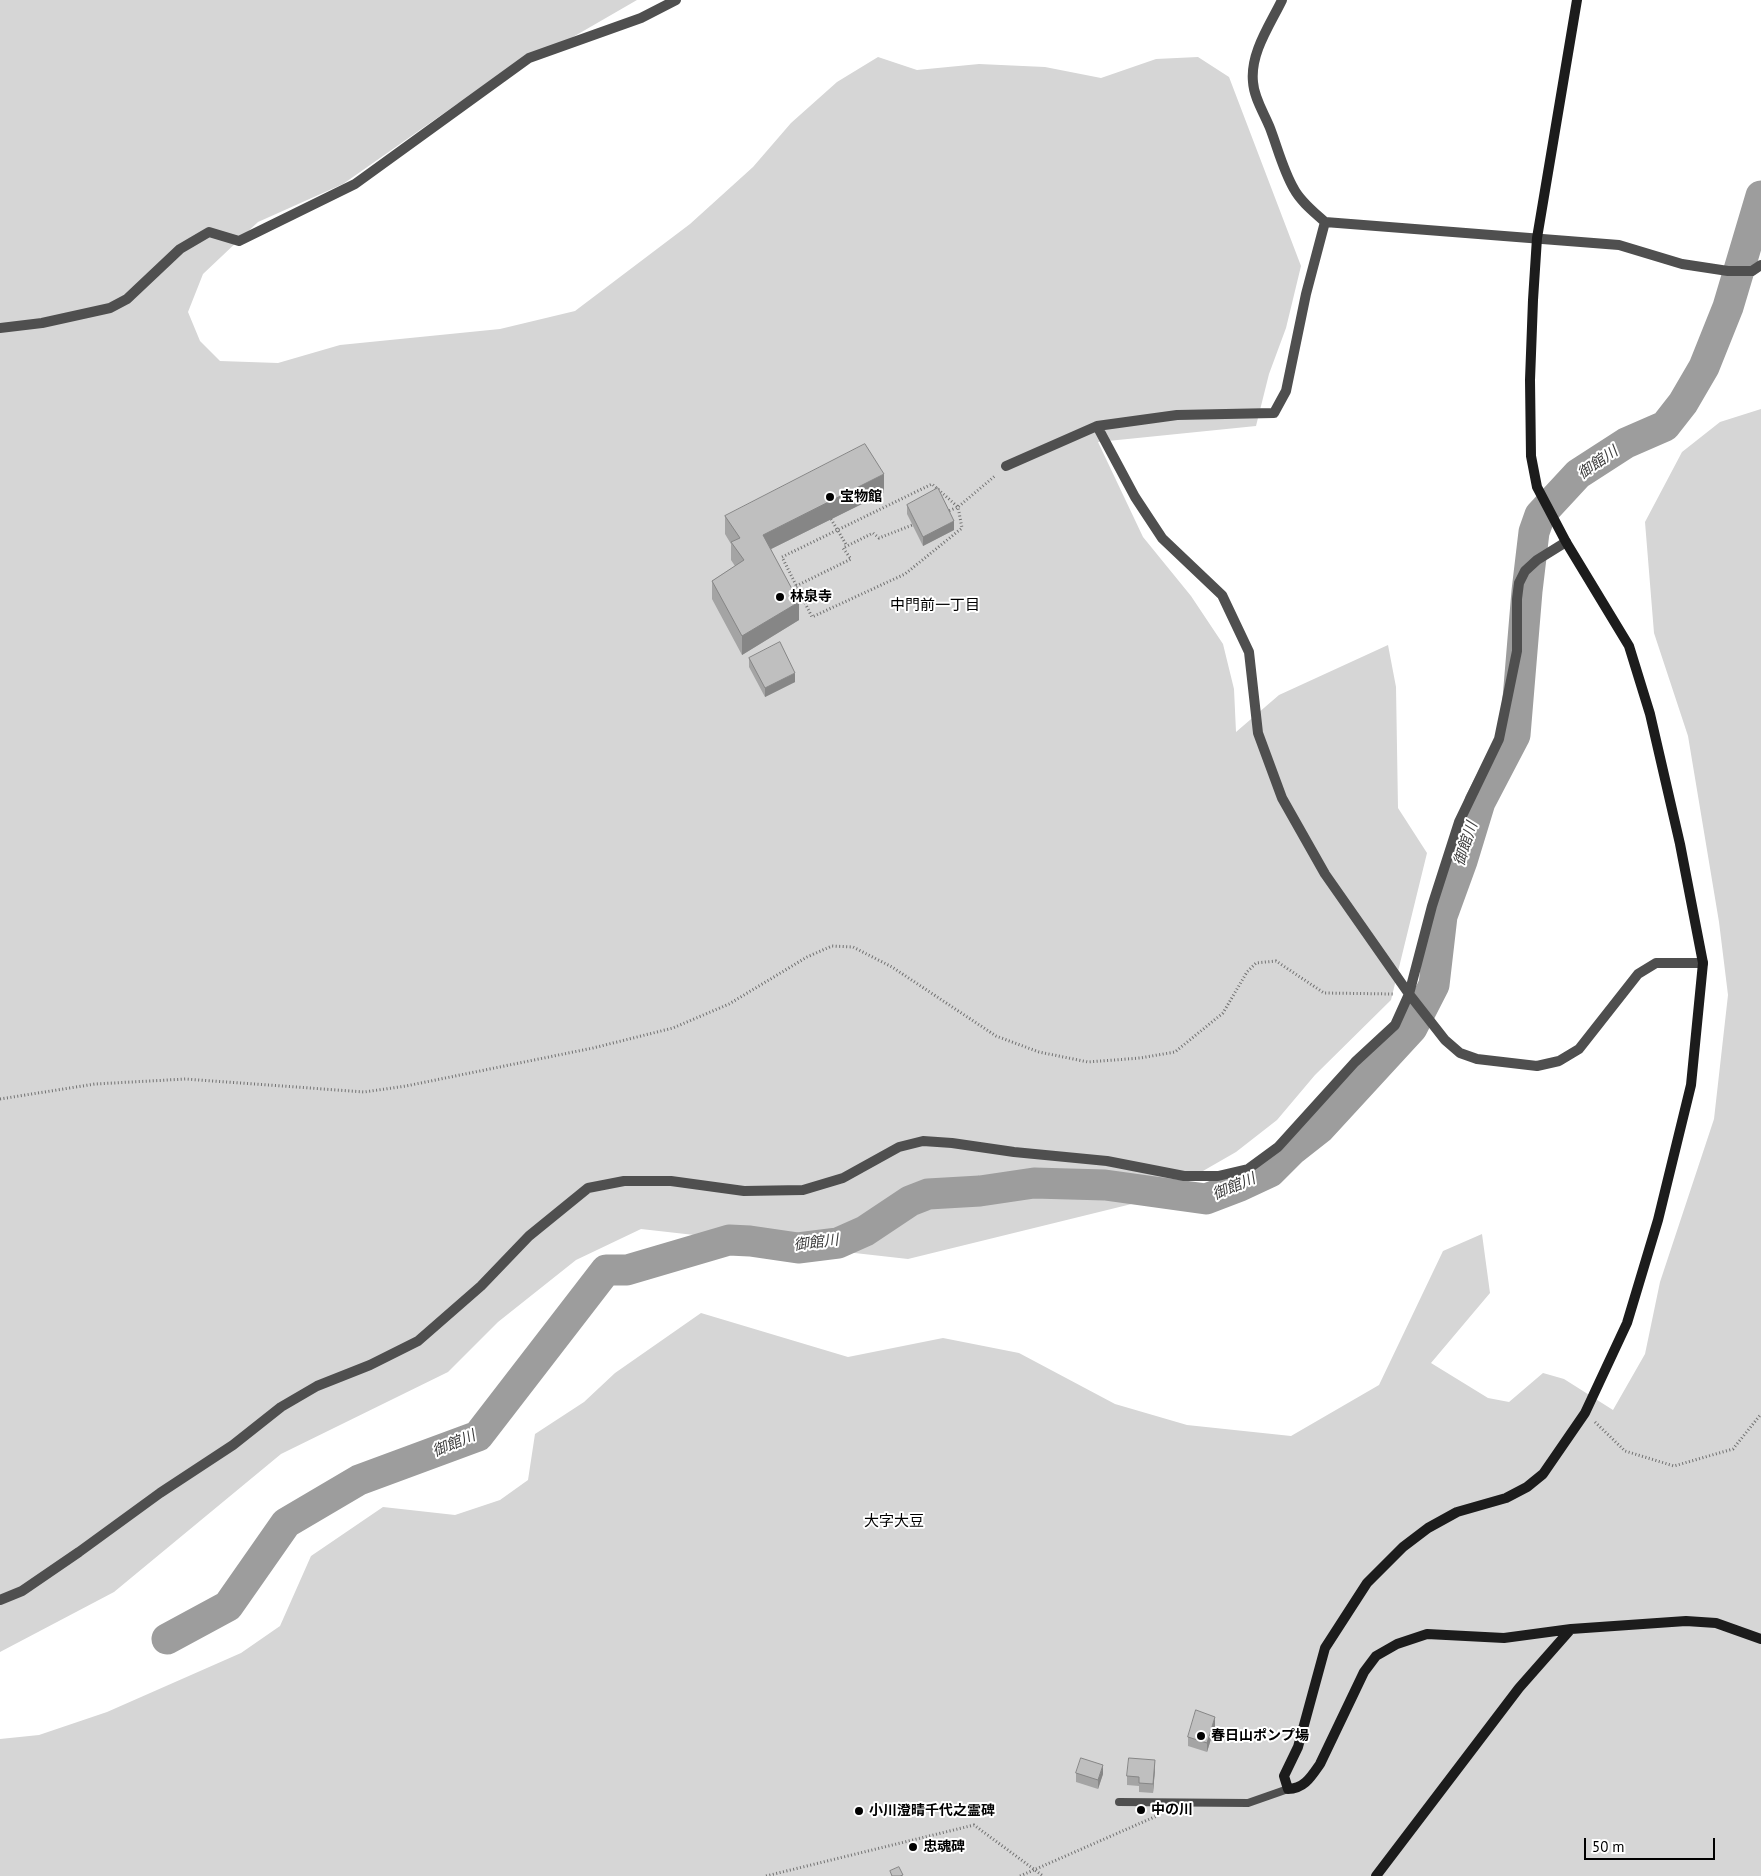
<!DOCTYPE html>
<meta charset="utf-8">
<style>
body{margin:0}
#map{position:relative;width:1761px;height:1876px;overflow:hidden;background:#fff;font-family:"PT Sans",sans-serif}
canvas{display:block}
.scale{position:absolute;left:1584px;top:1838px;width:131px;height:22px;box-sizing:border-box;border:2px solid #000;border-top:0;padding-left:6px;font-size:15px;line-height:18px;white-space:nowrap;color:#000;-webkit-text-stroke:4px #fff;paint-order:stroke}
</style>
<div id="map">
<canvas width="1761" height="1876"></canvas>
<div class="scale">50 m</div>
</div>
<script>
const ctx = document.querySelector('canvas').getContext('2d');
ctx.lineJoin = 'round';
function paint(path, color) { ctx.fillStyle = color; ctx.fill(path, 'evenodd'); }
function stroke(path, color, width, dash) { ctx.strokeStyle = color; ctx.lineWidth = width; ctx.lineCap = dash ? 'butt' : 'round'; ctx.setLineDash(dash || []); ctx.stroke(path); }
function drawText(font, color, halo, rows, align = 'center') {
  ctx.font = font + ' "PT Sans","Noto Sans JP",sans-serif'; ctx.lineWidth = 4; ctx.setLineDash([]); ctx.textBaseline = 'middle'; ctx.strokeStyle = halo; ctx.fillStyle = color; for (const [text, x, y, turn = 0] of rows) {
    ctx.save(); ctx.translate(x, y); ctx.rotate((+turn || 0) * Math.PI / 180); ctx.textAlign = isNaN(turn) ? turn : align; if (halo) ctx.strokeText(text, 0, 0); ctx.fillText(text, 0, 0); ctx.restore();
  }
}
paint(new Path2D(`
 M0 0H637L457 104 343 184 258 222 203 274 188 312 200 341 220 361 278 363 340 345 500 329 575 311 690 224 753 167 791 123 837 82 878 57 917 70 979 64 1045 67 1101 78 1156 59 1198 57 1229 77 1301 266 1286 328 1269 374 1256 426 1098 442 1143 537 1191 596 1223 644 1234 689 1236 732 1279 695 1388 645 1396 687 1398 808 1427 853 1391 1000 1315 1075 1277 1120 1236 1152 1156 1198 908 1259 641 1229 576 1260 498 1322 448 1372 281 1454 114 1592 0 1652Z
 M1761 409V1876H0V1739L39 1735 107 1712 241 1653 280 1626 311 1556 383 1507 455 1515 500 1500 528 1480 535 1434 584 1402 615 1373 701 1313 848 1357 943 1338 1019 1353 1115 1404 1187 1425 1291 1436 1379 1385 1443 1251 1482 1234 1490 1293 1431 1363 1488 1398 1509 1402 1543 1373 1564 1379 1613 1410 1645 1354 1660 1282 1714 1119 1728 995 1719 922 1688 736 1654 633 1645 522 1682 452 1720 422Z`), '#d6d6d6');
stroke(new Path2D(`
 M167 1639 228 1606 286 1523 359 1480 478 1436 606 1270H627L729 1240 750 1241 798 1248 838 1243 865 1231 910 1201 928 1194 980 1191 1034 1183 1105 1185 1206 1199 1240 1186 1270 1172 1292 1150 1320 1128 1412 1028 1434 985 1442 916 1462 861 1480 802 1515 735 1527 591 1534 532 1540 515 1578 474 1626 443 1665 426 1683 403 1704 367 1728 307 1761 196`), '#9d9d9d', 31);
stroke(new Path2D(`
 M946 512 958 507 932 484 782 557 812 617 905 574 962 528 958 507 996 475
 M831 519 847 546
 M796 586 851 559 843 548 873 533 879 538 915 524
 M0 1099 95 1084 186 1079 364 1092 406 1086 593 1048 673 1028 729 1004 807 957 832 946 853 947 892 967 996 1036 1039 1052 1088 1062 1140 1058 1175 1052 1223 1013 1247 972 1256 963 1276 961 1324 993 1393 994
 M1595 1422 1625 1451 1674 1466 1733 1449 1761 1414
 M766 1876 974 1825 1043 1876
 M1020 1876 1159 1815`), '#717171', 3, [1, 2.5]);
stroke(new Path2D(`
 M1119 1802 1248 1803 1288 1789`), '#4f4f4f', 8);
stroke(new Path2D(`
 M1282 0C1270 25 1250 53 1253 82 1254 98 1264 113 1270 128 1278 149 1283 170 1294 189 1301 202 1314 212 1325 222L1619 245 1682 264 1728 271H1752L1761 265
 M0 328 42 323 110 308 127 299 180 249 209 232 239 241 355 184 529 58 641 18 676 0
 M1097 426 1135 497 1162 538 1222 595 1249 652 1258 733 1282 798 1325 874 1409 994 1445 1040 1460 1053 1477 1059 1537 1066 1559 1061 1579 1049 1638 974 1656 963H1703
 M1006 466 1097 426 1177 415 1274 413 1286 391 1306 294 1325 222
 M0 1600 22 1591 79 1552 160 1493 233 1445 281 1407 317 1386 370 1365 418 1341 481 1286 529 1236 588 1188 624 1181H671L744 1191 803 1190 843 1178 899 1147 923 1141 952 1143 1014 1152 1107 1161 1184 1176H1218L1248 1169 1278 1147 1355 1062 1395 1025 1409 994 1432 906 1459 822 1499 739 1517 651V599L1519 583 1525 571 1537 560 1566 542`), '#4f4f4f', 10);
stroke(new Path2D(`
 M1577 0 1537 238 1533 300 1530 380 1531 456 1537 487 1566 542 1629 646 1650 714 1680 844 1703 963 1691 1085 1658 1220 1627 1323 1585 1413 1543 1474 1527 1487 1506 1498 1457 1512 1428 1528 1403 1547 1367 1583 1325 1648 1298 1747 1284 1776 1288 1789C1304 1789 1311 1777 1320 1764L1364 1672 1376 1656 1397 1644 1427 1634 1504 1638 1571 1629 1686 1621 1716 1623 1761 1639
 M1376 1876 1519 1688 1571 1629`), '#1c1c1c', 10);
paint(new Path2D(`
 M884 493 771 549 799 620 742 655 712 599V581L735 566 731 560V544L725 534V516Z
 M907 505 954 530 923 546 907 514Z
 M749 658 795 682 765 697 749 667Z
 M1215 1726 1207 1752 1188 1746V1737Z
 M1155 1769 1153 1793 1139 1792V1786L1127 1785V1776Z
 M1076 1773 1103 1774 1098 1789 1076 1782Z`), '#a4a4a4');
paint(new Path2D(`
 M884 474V493L763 553V535Z
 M954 521V530L923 546V537Z
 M799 602V620L742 655V636Z
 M795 673V682L765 697V688Z
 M1215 1717V1726L1207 1752V1743Z
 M1155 1760V1769L1153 1793V1784Z
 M1103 1765V1774L1098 1789V1780Z`), '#868686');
const building = new Path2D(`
 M865 444 884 474 763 535 799 602 742 636 712 581 744 560 731 542 740 538 725 516Z
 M938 488 954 521 923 537 907 505Z
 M780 642 795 673 765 688 749 658Z
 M1196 1710 1215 1717 1207 1743 1188 1737Z
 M1081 1758 1103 1765 1098 1780 1076 1773Z
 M1129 1758 1155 1760 1153 1784 1139 1783V1777L1127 1776Z
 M899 1867 903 1875 900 1876H892L890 1871Z`);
paint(building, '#bfbfbf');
stroke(building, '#868686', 1);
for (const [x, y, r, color] of [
 [830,497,5,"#000"],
 [780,597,5,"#000"],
 [1201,1736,5,"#000"],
 [1141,1810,5,"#000"],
 [859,1811,5,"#000"],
 [913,1847,5,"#000"]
]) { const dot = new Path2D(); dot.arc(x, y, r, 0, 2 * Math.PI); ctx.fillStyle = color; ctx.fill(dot); stroke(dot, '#fff', 2); }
drawText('bold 14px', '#000', '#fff', [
 ["宝物館",840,497],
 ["林泉寺",790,597],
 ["春日山ポンプ場",1211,1736],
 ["中の川",1151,1810],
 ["小川澄晴千代之霊碑",869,1811],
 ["忠魂碑",923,1847]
], 'left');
drawText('italic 15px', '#3e3e3e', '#fff', [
 ["御館川",1598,463,-35],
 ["御館川",1466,844,-72],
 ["御館川",1234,1187,-23],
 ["御館川",816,1243,-7],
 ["御館川",454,1444,-23]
]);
drawText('15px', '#000', '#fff', [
 ["中門前一丁目",935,606],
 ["大字大豆",894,1522]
]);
</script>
